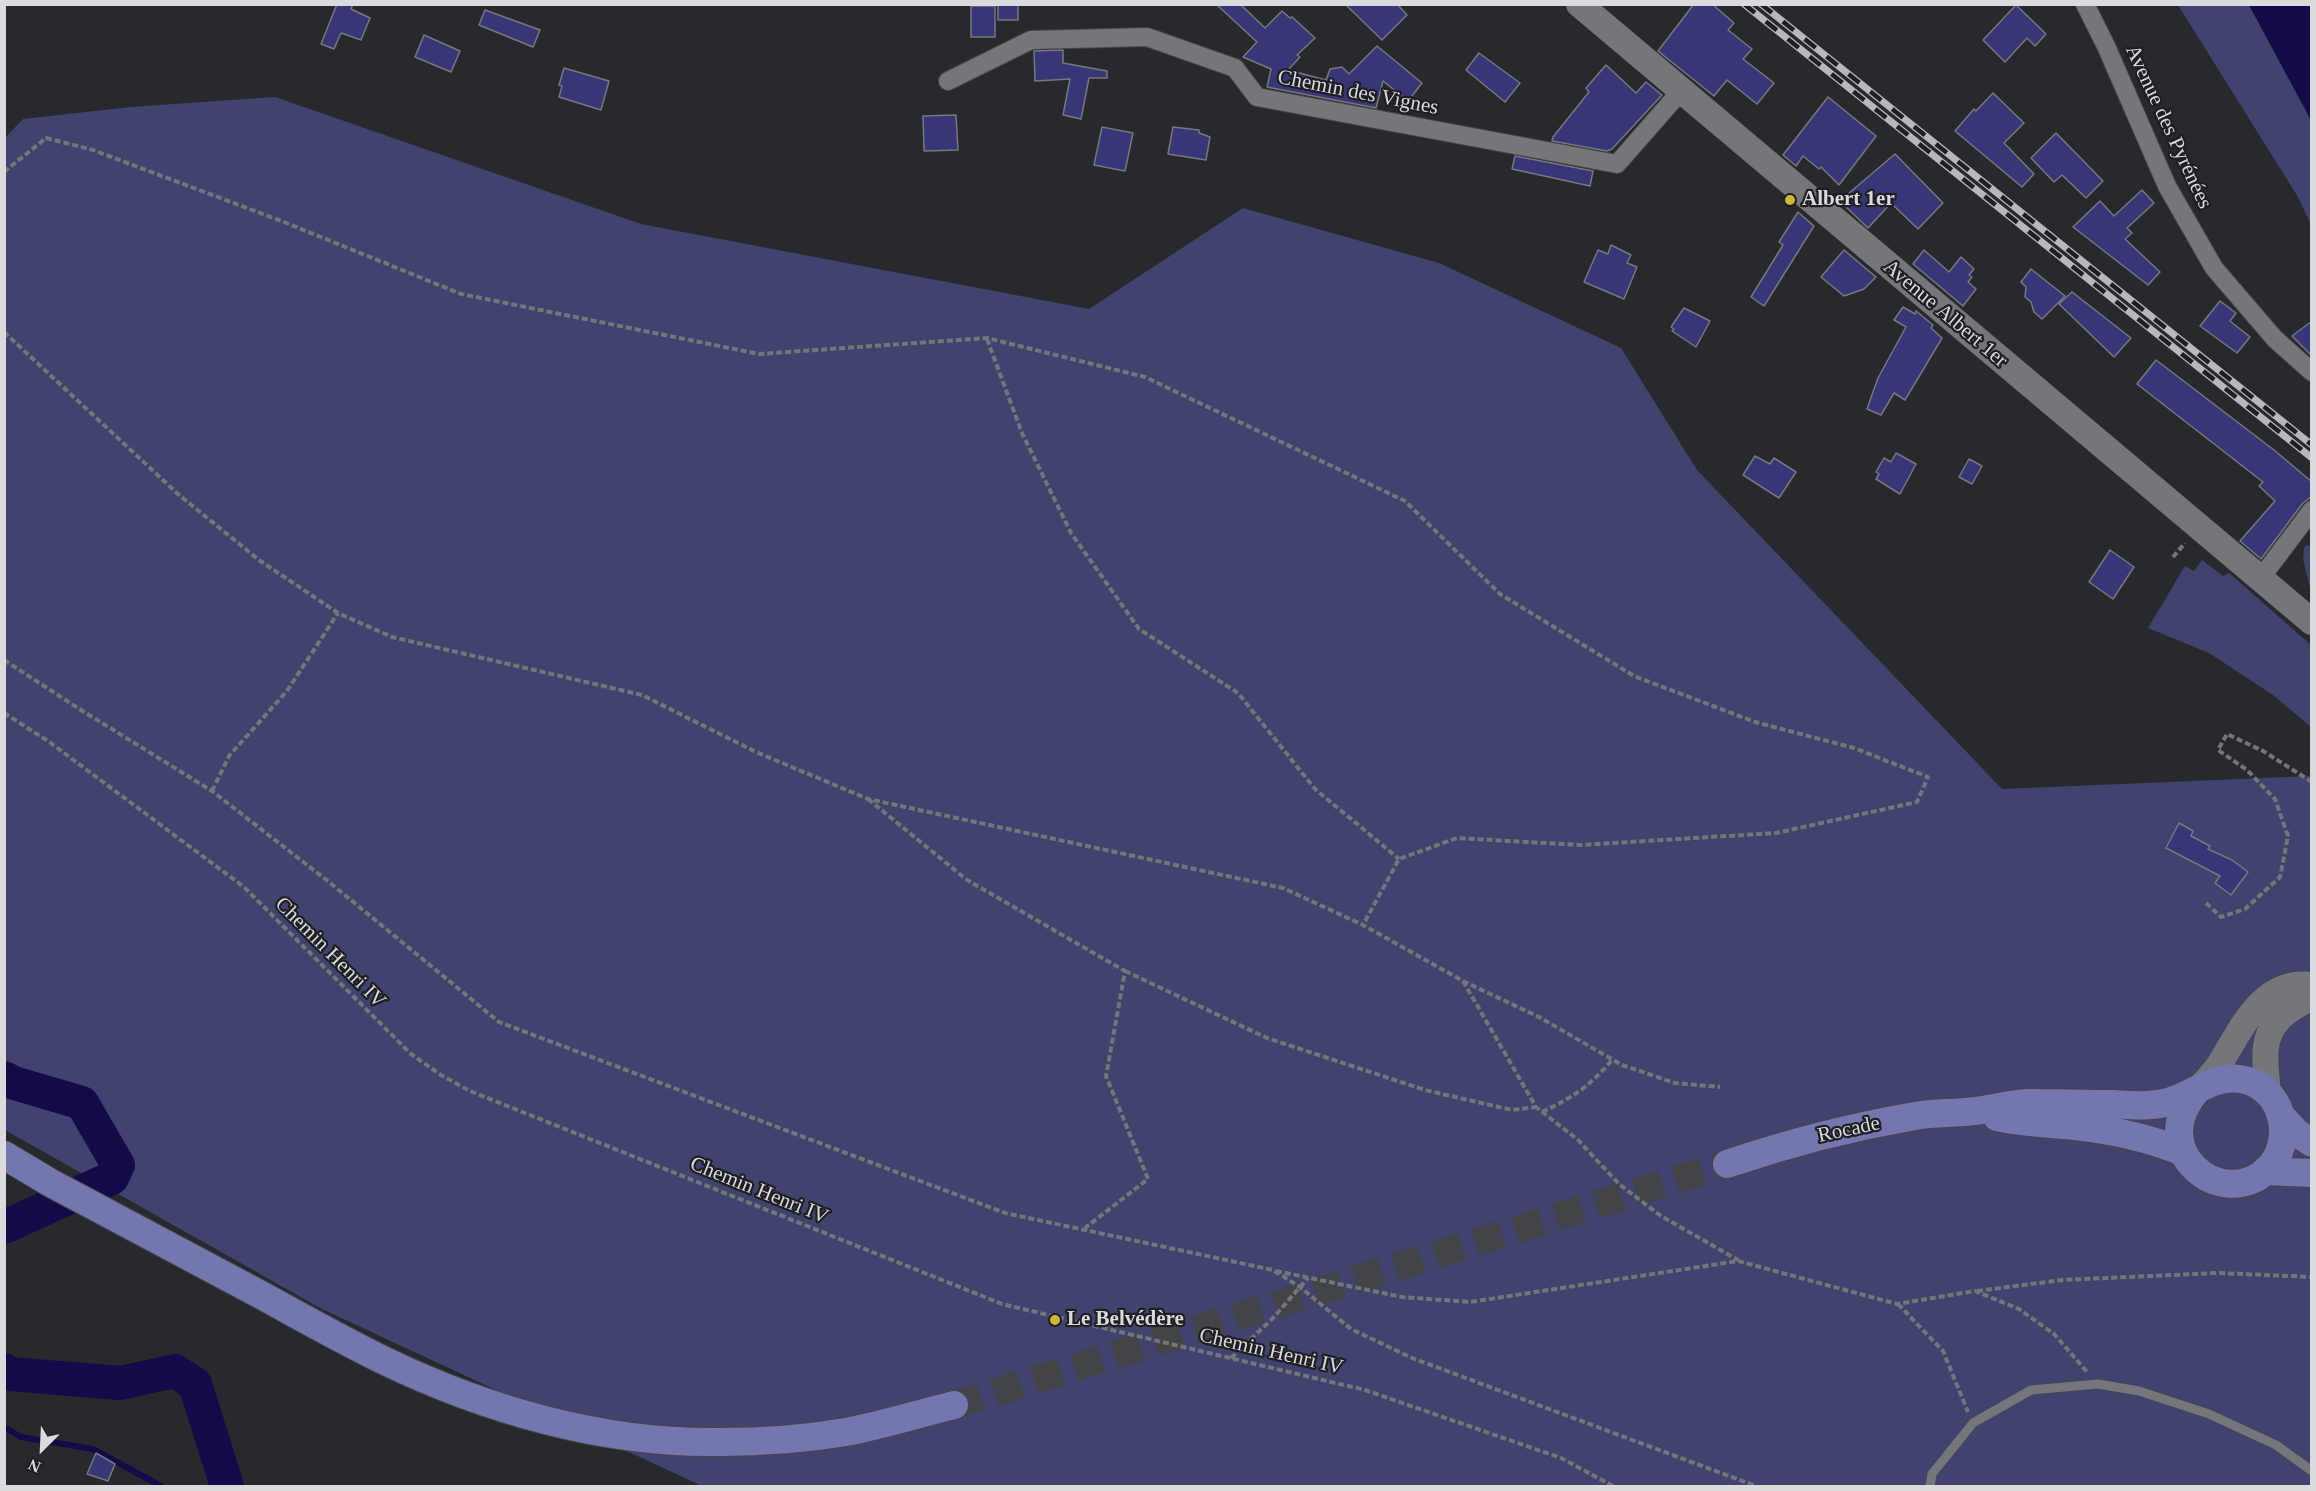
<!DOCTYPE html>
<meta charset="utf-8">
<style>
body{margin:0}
#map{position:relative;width:2316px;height:1491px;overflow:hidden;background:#28292d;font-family:Georgia,serif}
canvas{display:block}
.frame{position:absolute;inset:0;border:6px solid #dbdbde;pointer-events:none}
.north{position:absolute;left:12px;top:1419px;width:60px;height:60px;-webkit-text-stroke:4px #1f1f23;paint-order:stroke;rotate:204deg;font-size:16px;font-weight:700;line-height:24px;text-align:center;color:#dbdbde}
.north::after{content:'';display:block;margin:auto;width:21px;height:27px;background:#dbdbde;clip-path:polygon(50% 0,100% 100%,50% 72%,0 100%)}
</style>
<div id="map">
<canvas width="2316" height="1491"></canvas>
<div class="frame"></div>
<div class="north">N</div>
</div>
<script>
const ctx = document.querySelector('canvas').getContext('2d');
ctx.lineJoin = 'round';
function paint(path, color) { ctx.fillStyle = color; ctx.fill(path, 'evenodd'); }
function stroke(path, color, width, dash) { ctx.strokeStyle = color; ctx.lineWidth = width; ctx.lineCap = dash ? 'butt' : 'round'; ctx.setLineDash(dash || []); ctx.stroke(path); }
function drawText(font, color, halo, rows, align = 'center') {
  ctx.font = font + ' Georgia,serif'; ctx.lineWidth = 4.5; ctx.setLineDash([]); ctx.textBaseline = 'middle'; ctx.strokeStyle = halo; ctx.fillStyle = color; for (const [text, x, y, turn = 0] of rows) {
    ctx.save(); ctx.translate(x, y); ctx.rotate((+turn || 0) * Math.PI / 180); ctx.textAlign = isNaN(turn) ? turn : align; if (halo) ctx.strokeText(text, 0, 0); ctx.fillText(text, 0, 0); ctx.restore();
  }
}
paint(new Path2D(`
 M2178 5H2249L2311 120V225L2298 197Z
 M275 97 641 224 1089 309 1243 208 1439 263 1621 348 1697 470 2002 789 2311 776V1486H702L322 1309 5 1130 4 139 23 119 131 107Z
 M2307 545 2311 547V592L2303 559 2304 548Z
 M2202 560 2223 576 2229 573 2311 645V727L2273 695 2209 653 2148 628 2185 566 2194 571Z`), '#40436e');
paint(new Path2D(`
 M2249 5H2311V120Z`), '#150a49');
stroke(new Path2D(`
 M4 1427 21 1437 93 1449 161 1486`), '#150a49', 6);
stroke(new Path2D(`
 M4 1078 14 1083 82 1103 118 1165 112 1178 4 1227
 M4 1370 10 1374 120 1383 175 1371 195 1384 227 1486`), '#150a49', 34);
const building = new Path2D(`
 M337 4H353L351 9 370 18 361 40 341 33 334 49 321 44Z
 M998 4H1018V20H998Z
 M1216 4H1240L1265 28 1282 11 1290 18 1292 17 1315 38 1297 55 1300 57 1288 70 1326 80 1330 69 1342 67 1349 74 1377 46 1422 83 1408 101 1383 81 1376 108 1267 87 1271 69 1243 57 1257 42Z
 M1345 4H1397L1407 15 1382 40Z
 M1694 4H1712L1734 23 1728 30 1752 49 1743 59 1774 83 1757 104 1727 80 1714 96 1658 51Z
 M2016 5 2046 34 2035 46 2027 38 2005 62 1983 40Z
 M971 6H995V37H971Z
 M485 10 540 30 533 47 479 25Z
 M424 35 460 51 451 72 415 57Z
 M1063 50V63L1107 71V78H1089L1081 119 1063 115 1070 79 1035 81 1034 51Z
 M1479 53 1520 83 1505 102 1466 70Z
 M1606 65 1636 93 1646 82 1662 95 1612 149 1607 151 1552 141 1553 137 1589 92 1586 88Z
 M564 68 609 81 601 110 559 97 562 86 559 85Z
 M1993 93 2024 123 2004 143 2034 174 2022 187 1955 131 1974 109 1976 111Z
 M1828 97 1876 136 1839 185 1821 167 1819 169 1803 156 1796 166 1783 155Z
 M956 115 958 150 924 151 923 116Z
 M1102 127 1133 133 1125 171 1094 165Z
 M1173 127 1199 130V133L1210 137 1206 160 1168 154Z
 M2056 133 2103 181 2086 198 2062 175 2054 182 2031 158Z
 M1895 154 1943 203 1918 229 1891 203 1868 228 1844 205 1851 197 1848 194Z
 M1515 156 1593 171 1590 186 1512 169Z
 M2142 190 2154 203 2127 228 2132 233 2125 239 2160 272 2148 285 2073 227 2100 201 2114 216Z
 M1798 212 1814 226 1764 306 1751 297 1783 245 1779 242Z
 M1611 245 1631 255 1627 263 1637 267 1624 299 1584 282 1598 250 1608 254Z
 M1844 250 1876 277 1864 289 1844 296 1821 277Z
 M1924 250 1949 272 1961 257 1974 269 1969 275 1972 277 1968 282 1976 289 1963 306 1913 264Z
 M2031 269 2065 296 2042 319 2034 312 2031 302 2025 297 2026 287 2021 282Z
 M2072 292 2131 338 2114 357 2059 304Z
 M2220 301 2236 313 2230 321 2250 337 2237 353 2200 326Z
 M1903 307 1915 314 1916 311 1933 325 1931 328 1942 338 1905 400 1894 393 1881 415 1867 409 1878 378 1906 327 1894 320Z
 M1684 308 1710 321 1696 347 1672 331 1674 329 1671 327Z
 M2312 321V356L2292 336Z
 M2156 360 2274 450 2312 482V496L2303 503 2261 559 2240 541 2275 501 2259 486 2263 482 2137 384Z
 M1896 453 1916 464 1900 494 1876 479 1879 474 1876 472 1884 458 1891 462Z
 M1755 456 1770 464 1774 458 1796 472 1779 498 1743 475Z
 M1969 459 1982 466 1972 484 1959 477Z
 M2110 550 2134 567 2113 599 2089 582Z
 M2179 823 2193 831 2191 836 2210 846 2208 849 2232 860 2248 872 2231 895 2215 883 2220 876 2166 848Z
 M96 1453 115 1464 108 1481 87 1474Z`);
paint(building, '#373677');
stroke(building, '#77787d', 1.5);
stroke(new Path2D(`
 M954 1405 1727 1164`), '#434448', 28, [28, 14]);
const lane = new Path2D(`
 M1930 1486 1932 1474 1973 1423 2031 1390 2098 1384 2139 1391 2209 1414 2276 1445 2312 1471`);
const street = new Path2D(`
 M2085 4 2106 46 2167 186 2214 268 2275 339 2312 372
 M948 81 1031 40 1147 37 1235 68 1257 97 1617 164 1681 91
 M2260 579 2312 510`);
const secondary = new Path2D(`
 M1579 4 2312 622
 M2197 1090C2205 1082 2213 1074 2219 1065 2241 1030 2261 979 2312 985
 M2268 1093C2266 1068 2259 1038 2280 1018 2289 1009 2301 1003 2312 997`);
const primary = new Path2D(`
 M1997 1117C2023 1123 2049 1123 2075 1126 2112 1130 2149 1138 2183 1152
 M2283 1118 2296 1132 2312 1143
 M4 1155 49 1182C120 1220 191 1258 263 1296 303 1318 342 1340 383 1360 486 1410 605 1444 720 1442 761 1442 804 1439 846 1432 882 1425 918 1414 954 1405
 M1727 1164C1789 1143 1851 1127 1915 1116 1935 1112 1955 1114 1974 1111 1992 1109 2009 1104 2028 1103 2056 1103 2085 1104 2114 1104 2130 1105 2147 1107 2164 1103 2190 1098 2211 1075 2240 1079 2283 1085 2297 1141 2267 1170 2221 1212 2144 1150 2197 1090
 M2265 1171 2312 1173`);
stroke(lane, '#464649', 10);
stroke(street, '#464649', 20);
stroke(secondary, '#464649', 27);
stroke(primary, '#464649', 30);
stroke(new Path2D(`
 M4 172 46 138 93 150 284 222 461 294 759 354 987 338 1145 377 1405 501 1500 594 1634 676 1755 722 1854 748 1928 777 1917 802 1776 833 1581 845 1457 838 1399 859 1363 925
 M4 332 179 495 259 560 338 613 392 637 642 695 756 752 868 799 1283 888 1363 925 1463 981 1539 1017 1622 1065 1675 1083 1720 1087
 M987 339 1022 433 1071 533 1139 629 1238 693 1315 789 1399 859
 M2173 557 2185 543
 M4 660 81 710 212 791 329 882 499 1022 1005 1213 1273 1270 1300 1287 1351 1329 1412 1358 1756 1486
 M4 713 48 741 244 887 411 1054 441 1075 470 1091 1002 1304 1365 1390 1561 1458 1613 1486
 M212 791 229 756 287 691 338 613
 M868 799 967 880 1125 971 1106 1076 1148 1179 1085 1228
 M2206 903 2221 917 2245 909 2280 877 2288 836 2275 799 2247 770 2218 750 2227 734 2263 751 2312 782
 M1125 971 1267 1038 1425 1090 1512 1110 1536 1107
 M1463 981 1536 1107 1578 1140 1619 1184 1661 1216 1738 1260
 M1542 1112C1573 1097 1589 1087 1611 1061H1613
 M1276 1271 1402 1297 1470 1302 1738 1261 1897 1304 1975 1291 2019 1309 2054 1334 2088 1373
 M1977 1291 2062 1280 2217 1273 2312 1277
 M1898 1304 1943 1351 1968 1412
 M1231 1358 1273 1318 1308 1278`), '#747578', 4, [6, 3]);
stroke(lane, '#75767b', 9);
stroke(street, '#75767b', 18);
stroke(secondary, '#75767b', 26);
stroke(primary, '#7476b0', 28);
const rail = new Path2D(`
 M1744 4 2312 458
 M1761 4 2312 445`);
stroke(rail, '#b8b8bb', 7);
stroke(rail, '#1f1f23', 4.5, [14]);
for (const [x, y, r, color] of [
 [1790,200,6,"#cdb938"],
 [1055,1320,6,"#cdb938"]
]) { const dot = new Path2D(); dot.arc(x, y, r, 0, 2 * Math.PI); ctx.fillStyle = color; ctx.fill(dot); stroke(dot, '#1f1f23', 2); }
drawText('21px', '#dbdbde', '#1f1f23', [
 ["Chemin des Vignes",1358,93,11],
 ["Avenue des Pyrénées",2168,127,65],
 ["Avenue Albert 1er",1945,314,40],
 ["Chemin Henri IV",330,953,45],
 ["Rocade",1849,1130,-12],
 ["Chemin Henri IV",759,1191,22],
 ["Chemin Henri IV",1271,1352,13]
]);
drawText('bold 21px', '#dbdbde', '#1f1f23', [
 ["Albert 1er",1802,200],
 ["Le Belvédère",1067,1320]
], 'left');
</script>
